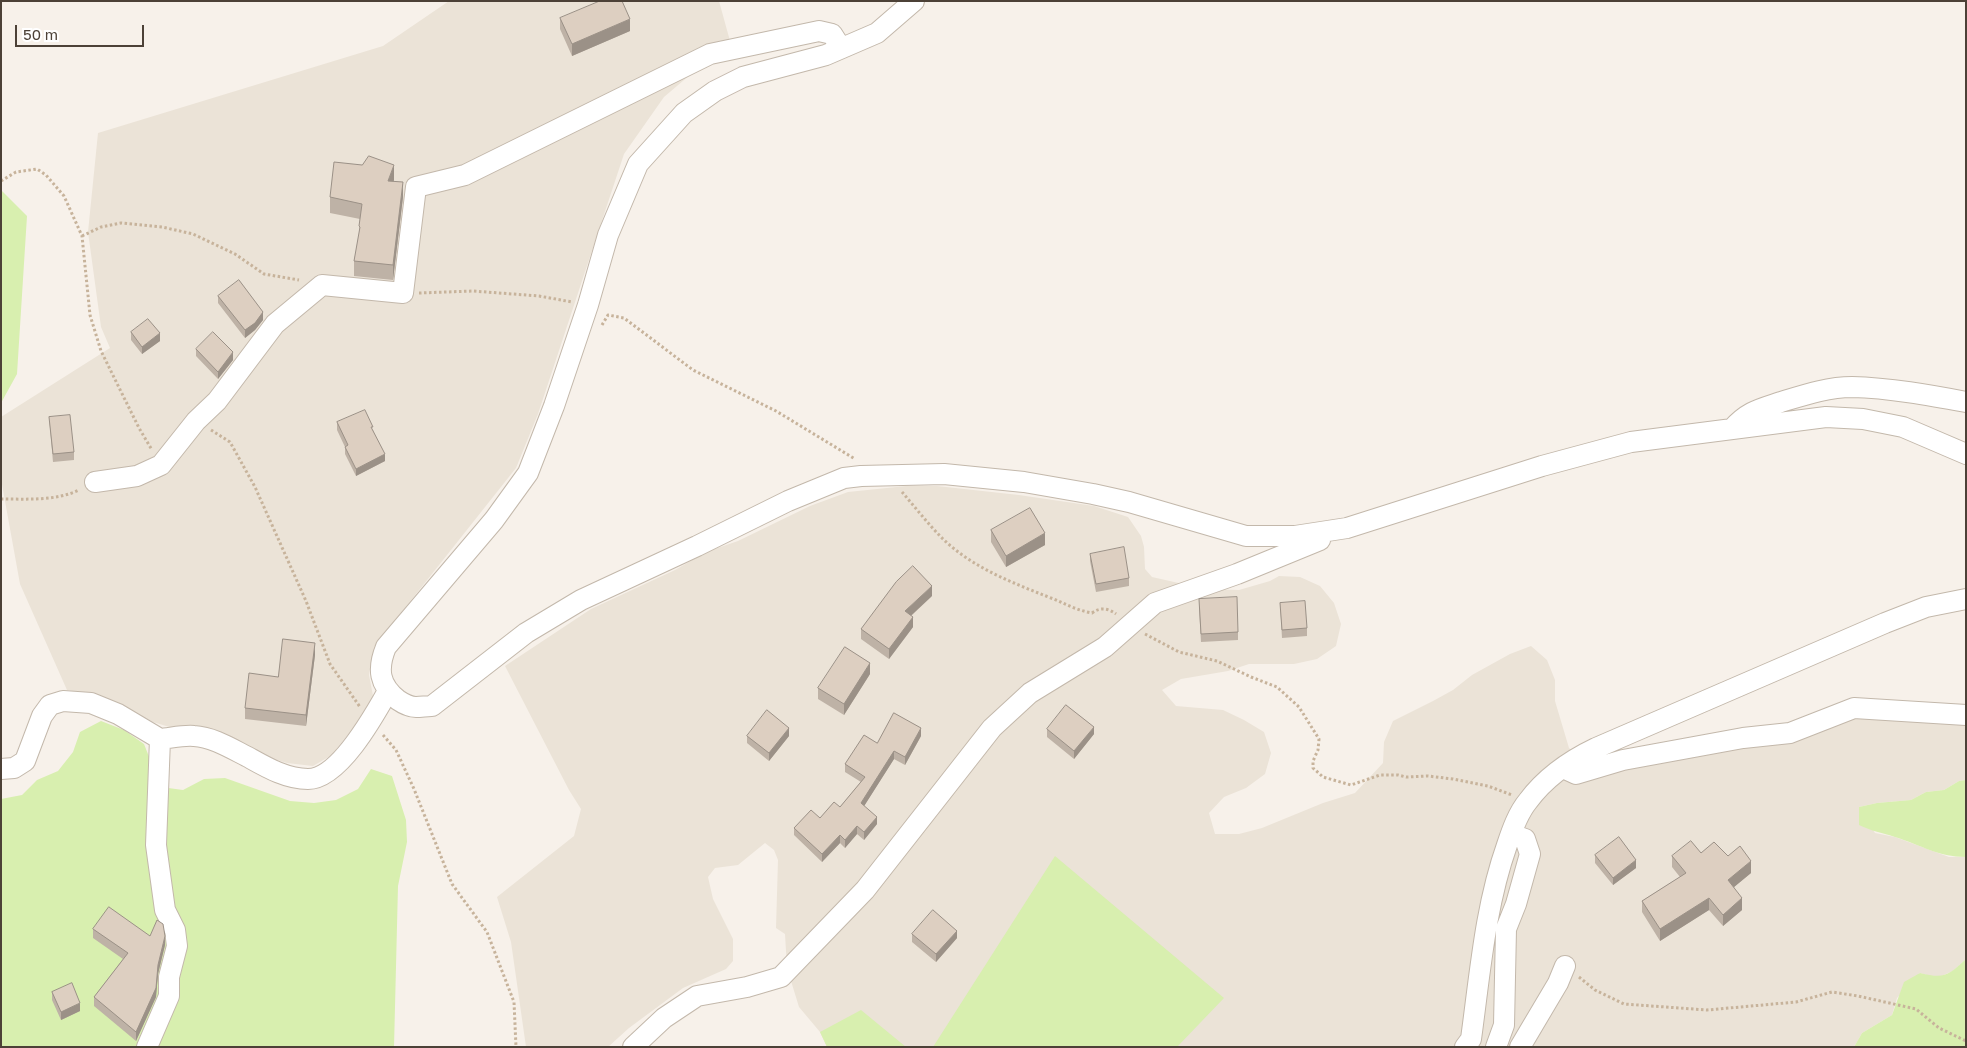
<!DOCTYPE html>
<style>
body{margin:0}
#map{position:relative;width:1967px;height:1048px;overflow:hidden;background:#f7f1ea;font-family:"Golos Text",sans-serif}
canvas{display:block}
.frame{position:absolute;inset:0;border:2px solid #4c4137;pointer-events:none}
.scale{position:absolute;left:15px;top:25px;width:129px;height:22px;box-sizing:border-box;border:2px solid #4c4137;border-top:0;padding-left:6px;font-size:15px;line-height:18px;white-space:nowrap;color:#4c4137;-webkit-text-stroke:4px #fff;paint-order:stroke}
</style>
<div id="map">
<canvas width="1967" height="1048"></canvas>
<div class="frame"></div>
<div class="scale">50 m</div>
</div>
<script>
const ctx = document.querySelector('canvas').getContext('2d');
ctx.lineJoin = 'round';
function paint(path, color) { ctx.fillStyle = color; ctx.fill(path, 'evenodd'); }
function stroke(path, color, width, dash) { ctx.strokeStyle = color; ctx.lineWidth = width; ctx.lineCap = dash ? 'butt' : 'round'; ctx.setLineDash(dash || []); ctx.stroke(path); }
paint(new Path2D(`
 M449 1H719L730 41 664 97 624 154 538 414 516 468 374 647 369 675 374 701 332 755 313 766 287 763 153 722 109 699 67 690 20 584 1 479V417L110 348 101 327 88 232 98 133 383 46Z
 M906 486H937L1019 495 1094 506 1128 517 1141 536 1144 547 1145 569 1152 577 1205 589 1239 590 1270 581 1279 576 1300 577 1320 586 1334 603 1341 624 1336 646 1317 659 1294 664H1249L1228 671 1181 679 1162 690 1176 706 1223 710 1244 720 1264 732 1271 753 1265 774 1246 788 1224 797 1209 813 1215 834H1239L1262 828 1323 803 1355 793 1383 763 1384 742 1393 721 1433 701 1453 690 1472 675 1510 654 1531 646 1547 660 1555 680V701L1569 748 1585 763 1596 762 1685 738 1786 726 1839 707 1966 713V780L1959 781 1944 790 1926 792 1911 800 1877 803 1859 807 1875 833 1895 837 1949 857H1966V959L1953 971 1937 978 1920 973 1897 998 1892 1015 1862 1033 1854 1047H827L820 1032 799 1007 787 968 785 934 776 928 778 860 774 850 765 843 738 865 715 868 708 877 713 899 733 939V961L726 969 683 988 629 1028 608 1047H526L511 942 497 897 574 836 581 809 569 790 505 666 591 609 675 570 706 552 738 541 810 506 848 492Z`), '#ebe3d7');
paint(new Path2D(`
 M1 190 27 216 17 374 1 403Z
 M101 721 124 730 144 744 161 787 183 790 204 779 225 778 290 801 314 803 336 800 358 789 371 769 392 776 406 820 407 842 398 886 394 1047H1V799L22 795 37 780 58 771 73 752 80 732Z
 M1966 780V857C1938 857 1921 845 1895 837 1883 833 1871 831 1859 825V807L1877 803 1911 800 1926 792 1944 790 1959 781Z
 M1055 856 1224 998 1177 1047H933Z
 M1966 959V1047H1854L1862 1033 1892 1015 1904 982 1920 973C1944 979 1948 976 1966 959Z
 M861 1010 906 1047H827L820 1032Z`), '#d8efaf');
const minor = new Path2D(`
 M914 1 877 33 826 55 743 77 715 91 684 113 638 164 608 235 588 305 554 406 528 473 494 520 386 647C377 669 379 685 398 700 404 704 409 707 416 707 421 707 427 706 432 706L526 633 581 600 697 546 788 501 844 478 861 476 944 474 1024 482 1093 494 1129 502 1246 536H1295L1347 528 1542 466 1631 442 1826 417 1863 419 1903 427 1966 454
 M1732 429C1748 411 1760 409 1781 402 1804 395 1828 387 1852 387 1890 388 1929 395 1966 402
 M95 482 137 476 161 465 196 421 217 401 275 324 322 285 403 293 416 187 465 175 710 54 819 31 832 34 841 48
 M1563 768 1576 774 1623 760 1743 738 1790 733 1854 708 1966 715
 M1 769 14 768 25 761 42 716 50 705 63 701 91 703 118 714 160 739
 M147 1047 169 996V977L177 946 175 930 165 910 156 845 160 739C171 738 183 735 194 736 213 737 232 749 248 757 266 767 286 779 308 779 339 779 374 716 388 691
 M633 1047 664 1018 697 996 747 987 781 977 865 890 992 728 1030 693 1105 647 1155 603 1237 574 1320 540
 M1465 1047 1471 1039C1480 974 1485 907 1507 845 1512 830 1518 813 1528 801 1545 778 1571 760 1596 748L1885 623 1926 607 1966 599
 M1496 1047 1504 1025 1506 929 1516 904 1530 854 1525 839 1511 834
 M1520 1047 1558 983 1565 966`);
stroke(minor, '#c3b8ab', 22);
stroke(new Path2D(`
 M1 181 16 172 37 169 46 175 64 196 82 236 90 315 101 351 139 428 152 450
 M82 236 101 227 121 223 162 227 193 234 235 254 264 274 299 280
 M419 293 473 291 539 296 572 302
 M602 325 608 315 624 318 693 370 776 411 855 459
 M211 430 230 442 255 487 306 601 330 664 360 707
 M902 492C915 507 928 524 942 538 970 566 1010 582 1046 596 1062 602 1075 610 1092 613 1100 607 1108 608 1116 614
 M1 499C26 499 57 501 79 490
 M1145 634 1179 652 1217 661 1251 677 1277 687 1299 707 1319 739 1318 750 1313 761V768L1323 777 1351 785 1380 775H1398L1406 777 1428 776 1453 779 1488 786 1512 795
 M383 735 396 750 414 789 452 884 487 932 514 1002 516 1047
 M1579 977 1595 990 1624 1004 1707 1010 1796 1002 1832 992 1858 996 1916 1009 1939 1028 1966 1041`), '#c7b39b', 3, [2.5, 2.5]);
stroke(minor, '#fff', 20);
paint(new Path2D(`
 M560 18 630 31 572 56 560 29Z
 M394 180V181L403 197 393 280 354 276V261L359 236 360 219 330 213V197Z
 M218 296 263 320 255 330 245 338 218 303Z
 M131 332 160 341 142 354 131 340Z
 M196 349 233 360 218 379 196 356Z
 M49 417 74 452V460L53 462Z
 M337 422 373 430 385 461 356 476 345 454V447L337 430Z
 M991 530 1045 545 1006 567 991 542Z
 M1090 554 1129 578V586L1096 592 1090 561Z
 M932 596 911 616 913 627 889 659 861 639V629Z
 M1280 603 1307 628V636L1282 638Z
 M1199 607 1238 632V640L1201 642Z
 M315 655 306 726 245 719V708L278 677Z
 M870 674 844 715 818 699V688Z
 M1047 729 1094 734 1074 759 1047 737Z
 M747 736H789L769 761 747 743Z
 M921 736 905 765 894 759 864 806 877 824 864 840 857 834 845 848 840 843 822 862 794 835V828L820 818 840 807 861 782 845 772V764L877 743Z
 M1701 853 1728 856 1751 873 1734 887 1742 910 1723 926 1709 910 1660 941 1642 912V901L1680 877 1672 867V856Z
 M1595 855 1636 868 1613 885 1595 863Z
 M93 929 150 936 165 945 158 974 156 997 136 1041 94 1006V997L123 959 93 938Z
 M912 934 957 938 936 962 912 942Z
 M52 992 80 1011 61 1020 52 1000Z`), '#beb2a6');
paint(new Path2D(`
 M630 19V31L572 56V44Z
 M394 165V180L388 196V181Z
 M403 182V197L393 280V265Z
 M263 312V320L255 330 245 338V330Z
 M160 333V341L142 354V347Z
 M233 352V360L218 379V372Z
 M385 454V461L356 476V469Z
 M1045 533V545L1006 567V556Z
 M932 586V596L905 621V611Z
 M913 617V627L889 659V649Z
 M315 643V655L306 726V715Z
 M870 663V674L844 715V704Z
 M1094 727V734L1074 759V751Z
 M789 728V736L769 761V753Z
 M921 728V736L905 765V757Z
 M894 751V759L861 811V803Z
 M877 817V824L864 840V832Z
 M857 826V834L845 848V840Z
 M840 835V843L822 862V854Z
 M1636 860V868L1613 885V878Z
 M1751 861V873L1728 892V880Z
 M1709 898V910L1660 941V929Z
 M1742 898V910L1723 926V915Z
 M957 931V938L936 962V954Z
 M165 936V945L158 974 156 997 136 1041V1032L158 965Z
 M80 1003V1011L61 1020V1012Z`), '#9b9187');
const building = new Path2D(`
 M600 1H622L630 19 572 44 560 18Z
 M369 156 394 165 388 181 403 182 393 265 354 261 360 227 359 226 362 204 330 197 334 162 362 165Z
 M239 280 263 312 255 323 245 330 218 296Z
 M148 319 160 333 142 347 131 332Z
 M213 332 233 352 218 372 196 349Z
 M365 410 373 427H371L385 454 356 469 345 447 348 445 337 422Z
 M70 415 74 452 53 454 49 417Z
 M1030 508 1045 533 1006 556 991 530Z
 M1124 547 1129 578 1096 584 1090 554Z
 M913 566 932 586 905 611 913 617 889 649 861 629 896 582Z
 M1237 597 1238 632 1201 634 1199 599Z
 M1305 601 1307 628 1282 630 1280 603Z
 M283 639 315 643 306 715 245 708 249 673 278 677Z
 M845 647 870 663 844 704 818 688Z
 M1066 705 1094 727 1074 751 1047 729Z
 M767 710 789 728 769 753 747 736Z
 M894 713 921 728 905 757 894 751 861 803 877 817 864 832 857 826 845 840 840 835 822 854 794 828 811 810 820 818 834 802 840 807 865 777 845 764 864 735 877 743Z
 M1619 837 1636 860 1613 878 1595 855Z
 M1691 841 1701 853 1714 842 1728 856 1740 846 1751 861 1728 880 1742 898 1723 915 1709 898 1660 929 1642 901 1686 873 1672 856Z
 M109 907 150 936 157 920 163 924 165 936 158 965 156 988 136 1032 94 997 128 953 93 929Z
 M933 910 957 931 936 954 912 934Z
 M72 983 80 1003 61 1012 52 992Z`);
paint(building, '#ddcfc1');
stroke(building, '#9b9187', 1);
</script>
